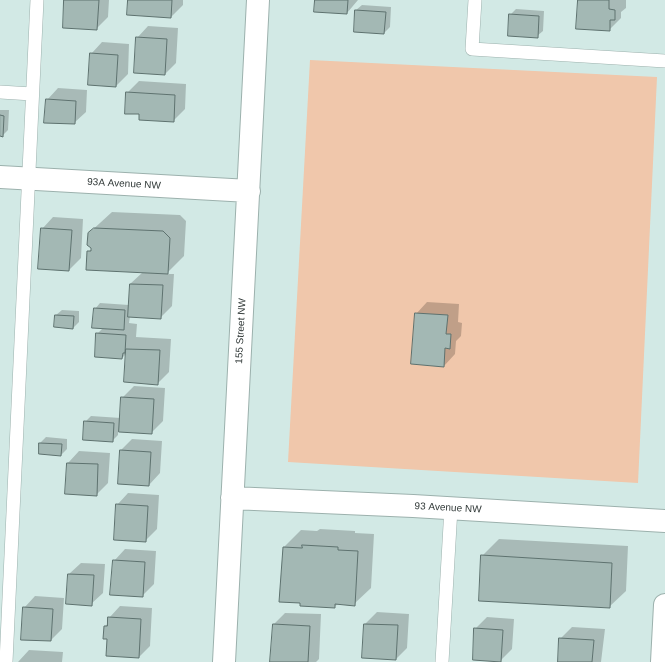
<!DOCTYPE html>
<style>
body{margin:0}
canvas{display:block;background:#d2e9e5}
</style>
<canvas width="665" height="662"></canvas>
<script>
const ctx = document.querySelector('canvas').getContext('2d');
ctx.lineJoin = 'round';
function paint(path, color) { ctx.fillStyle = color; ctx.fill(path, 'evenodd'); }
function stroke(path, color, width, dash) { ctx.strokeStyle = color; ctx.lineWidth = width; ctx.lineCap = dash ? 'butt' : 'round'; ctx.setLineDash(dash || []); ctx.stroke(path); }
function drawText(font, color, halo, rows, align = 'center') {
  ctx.font = font + ' Arial,sans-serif'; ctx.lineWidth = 3; ctx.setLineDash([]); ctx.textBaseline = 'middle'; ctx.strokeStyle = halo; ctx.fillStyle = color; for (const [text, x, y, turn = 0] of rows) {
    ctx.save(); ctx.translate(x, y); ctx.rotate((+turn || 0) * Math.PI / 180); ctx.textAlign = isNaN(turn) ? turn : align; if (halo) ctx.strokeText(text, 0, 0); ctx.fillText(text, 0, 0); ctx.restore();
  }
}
paint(new Path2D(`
 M310 60 657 77 638 483 288 462Z`), '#f0c7ab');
paint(new Path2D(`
 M65 0H109L108 17 96 29Z
 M129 0H183V5L171 17Z
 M316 0H358L347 13Z
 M579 0H626V8L621 12V18L609 30Z
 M362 5 391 7 390 27 384 33 356 10Z
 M516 9 544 11 543 31 537 36 510 15Z
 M148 26 178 28 176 63 165 74 137 38Z
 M102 42 129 44 128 74 116 86 91 54Z
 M139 81 186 84 185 109 173 121 140 113 127 93Z
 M58 88 87 90 86 112 74 123 47 100Z
 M0 110H9L8 130 2 136 0 135Z
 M112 212 180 215 186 221 184 256 166 274H174L172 306 160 318 130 316 129 323 137 324 136 337 171 339 169 372 157 384 127 353 122 358 97 334 103 328 95 309 100 303 129 305 130 284 143 272 88 252 92 249 89 233Z
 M53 217 83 219 81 258 69 270 42 229Z
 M427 302 459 304 458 322 462 323 461 336 456 341 455 354 444 366 416 314Z
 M62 310 79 311V322L73 328 56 315Z
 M134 386 165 388 163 421 151 433 118 431V435L112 441 85 422 91 416 121 418 122 398Z
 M46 437 67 439V449L61 455 40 443Z
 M132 439 162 441 160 473 149 485 121 450Z
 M79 451 110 453 108 483 96 495 66 493 68 463Z
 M128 493 159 495 157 529 145 541 117 505Z
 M320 529 355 531V533L374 534 371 588 354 604H338L334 607 280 601 284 547 301 530 317 531Z
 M499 539 628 546 626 591 609 607 482 556Z
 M125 549 156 551 154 584 143 595 114 561Z
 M81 563 105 564 103 593 91 604 69 574Z
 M35 596 64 598 62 629 51 640 24 608Z
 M120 606 152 608 150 646 139 657 108 638 105 626 109 623V618Z
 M377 612 409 614 407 648 396 659 363 657 365 624Z
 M285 613 321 614 319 659 316 662H271L274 624Z
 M487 617 514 619 512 649 500 661 475 629Z
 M572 627 605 629 601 662H559L560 639Z
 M29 650 63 652 62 662H18Z`), '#0003');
const building = new Path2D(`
 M64 0H99L97 30 63 28Z
 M128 0H172L171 18 127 15Z
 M315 0H348L347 14 314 12Z
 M578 0H609V9L615 10V20H610V31L576 29Z
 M355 10 386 12 384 34 354 32Z
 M509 14 539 16 538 38 508 36Z
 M136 37 167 39 165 75 134 73Z
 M90 53 118 55 116 87 88 85Z
 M126 92 175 95 174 122 139 120V114H125Z
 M46 99 76 101 75 124 44 123Z
 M0 115 4 116 3 137 0 136Z
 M41 228 72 230 69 271 38 269Z
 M94 228 163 231 170 238 168 274 86 270 87 251H91V248L87 245 88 233Z
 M130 284 163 285 161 319 128 317Z
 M94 308 125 310 124 330 92 328Z
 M415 313 448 315 446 334H451L450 349 445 348 444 367 411 364Z
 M55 315 74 316 73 329 54 327Z
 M96 333 126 335 125 353H123L122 359 95 357Z
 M126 349 160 350 158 385 124 382Z
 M121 397 154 399 152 434 119 432Z
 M84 421 114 423 113 442 83 440Z
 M39 443 62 444 61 456 39 454Z
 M120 450 151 452 149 486 118 484Z
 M67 463 98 464 97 496 65 494Z
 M116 504 148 506 146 542 114 540Z
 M302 545 338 547V550L358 551 355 606 335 604V608L300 606V603L279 602 283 547 302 548Z
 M481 555 612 563 610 608 479 601Z
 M113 560 145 562 143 597 110 595Z
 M68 574 94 575 92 606 66 604Z
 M23 607 53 609 51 641 21 640Z
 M108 617 141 619 139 658 106 656 107 639H103L104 626H107Z
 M273 624 310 626 308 662H270Z
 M364 624 398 625 396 660 362 658Z
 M474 628 503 630 501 662 473 660Z
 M559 638 594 640 592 662H558Z`);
paint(building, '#a3b8b4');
stroke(building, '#5e726f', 1);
const service = new Path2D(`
 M475 0 472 49 665 61
 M0 92 32 94
 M6 662 37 0
 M442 662 451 508`);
const minor = new Path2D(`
 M0 177 249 191
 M232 498 413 506 665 521
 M224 662 258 0
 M662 662 665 605`);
stroke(service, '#9cb1ad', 14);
stroke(minor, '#9cb1ad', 24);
stroke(service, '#fff', 13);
stroke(minor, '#fff', 22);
drawText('10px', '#323a39', '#fff', [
 ["93A Avenue NW",124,184,3],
 ["155 Street NW",241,331,-87],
 ["93 Avenue NW",448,508,3]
]);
</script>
